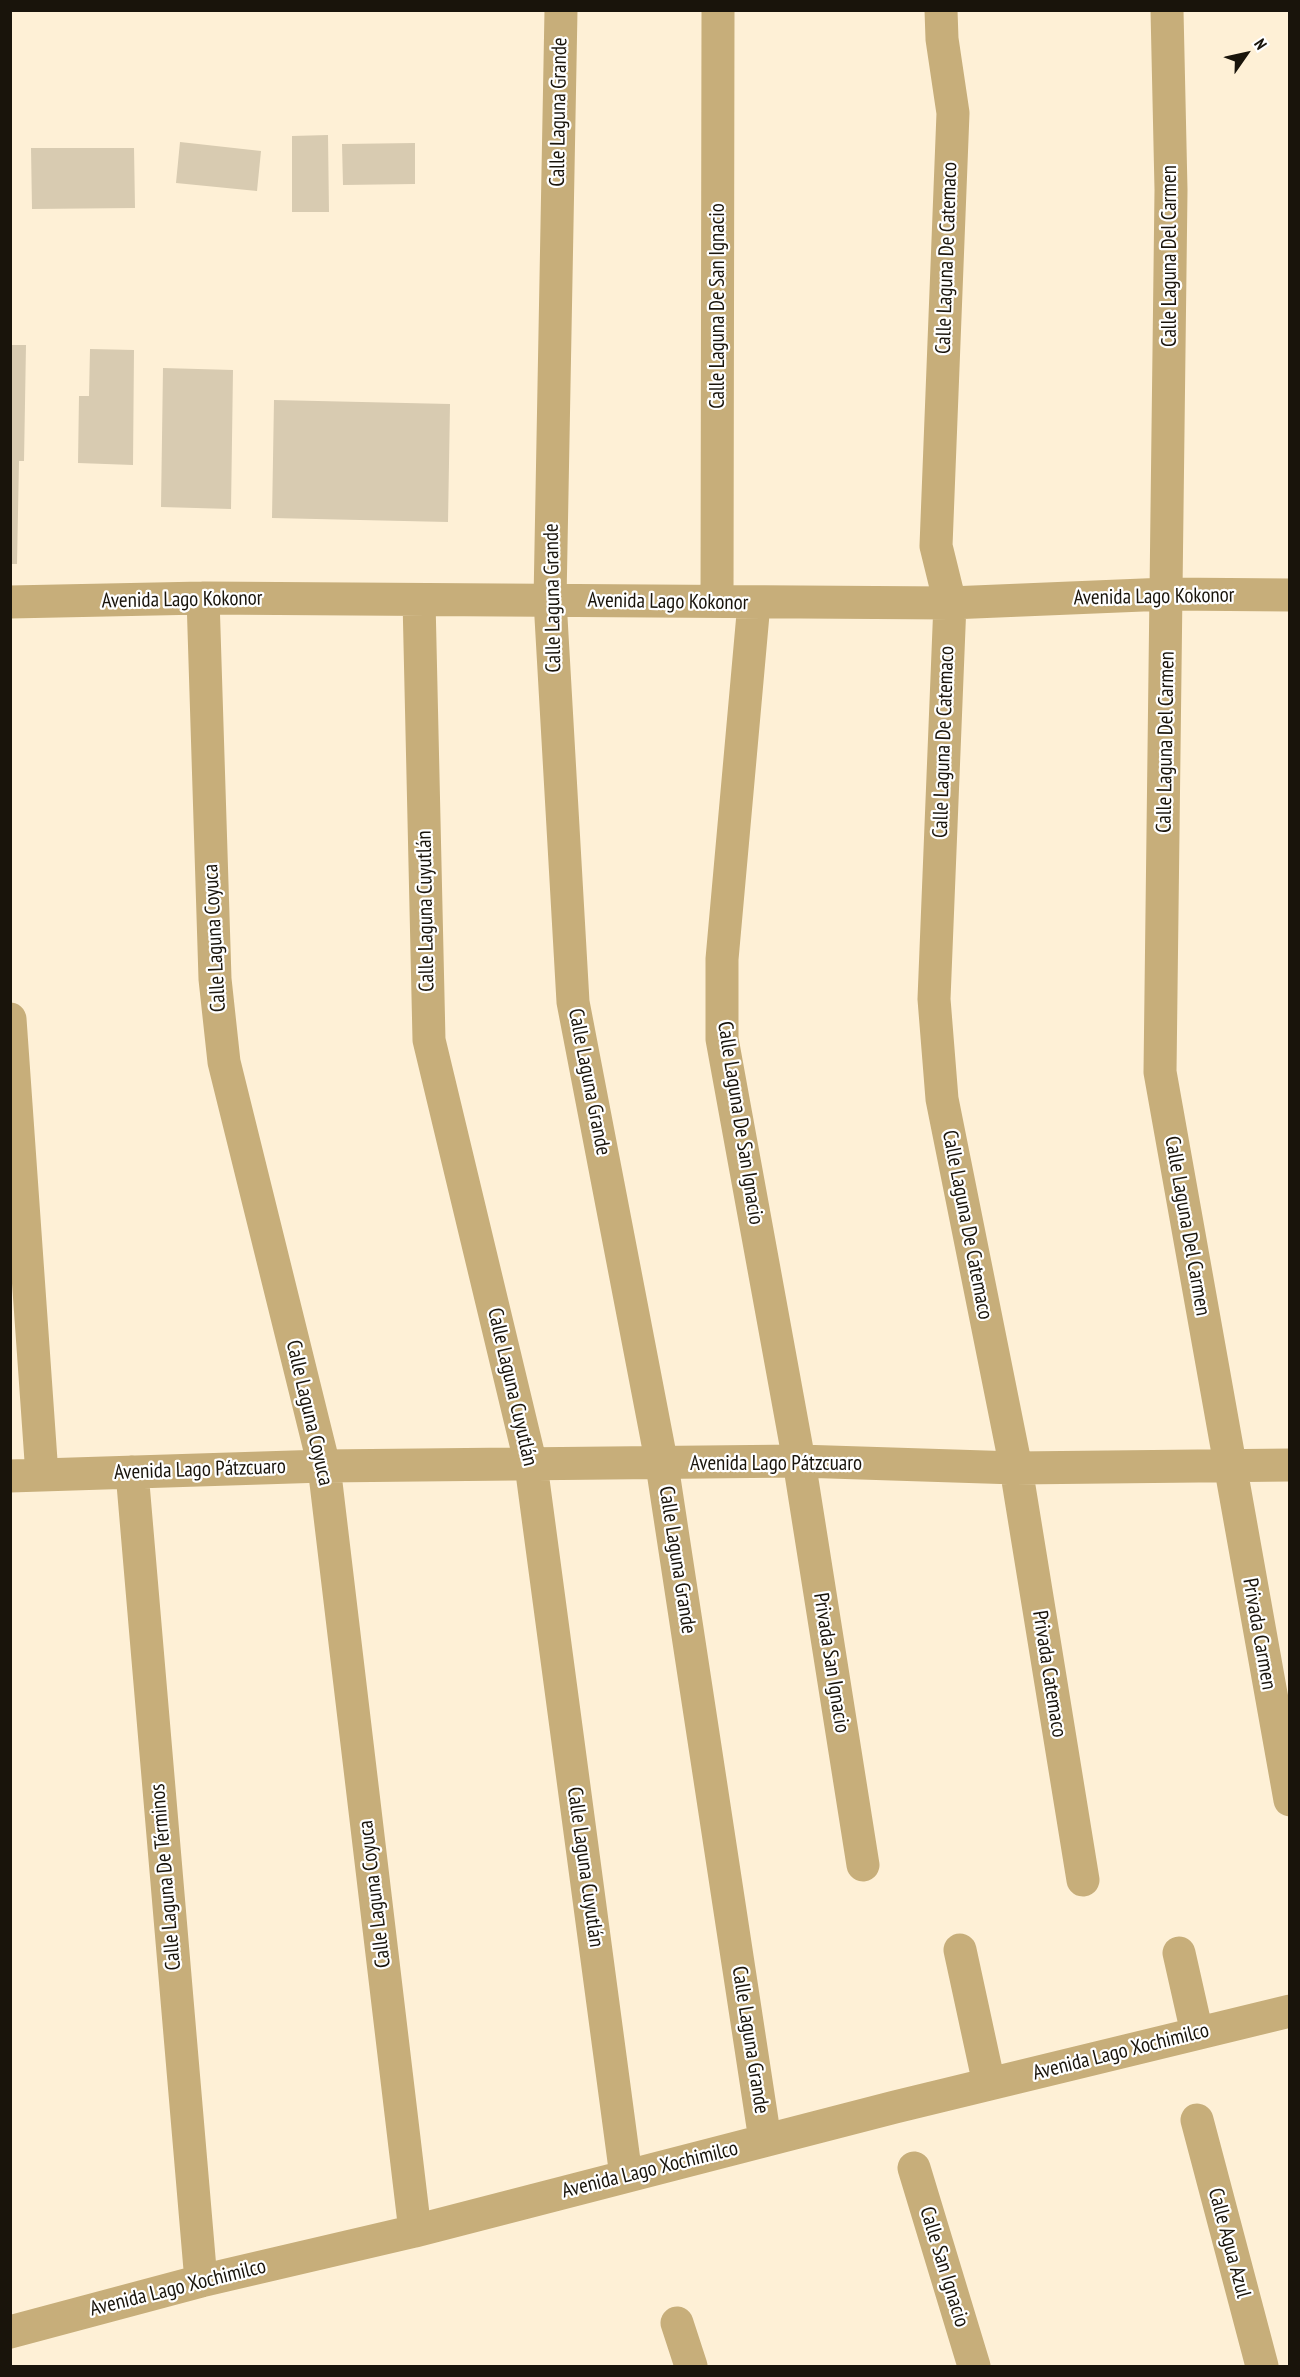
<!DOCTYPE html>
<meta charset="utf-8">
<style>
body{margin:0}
#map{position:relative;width:1300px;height:2377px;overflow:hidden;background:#fef0d6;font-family:"PT Sans Narrow",sans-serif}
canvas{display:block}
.frame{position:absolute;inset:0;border:12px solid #19140b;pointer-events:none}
.north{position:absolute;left:1216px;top:24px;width:60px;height:60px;-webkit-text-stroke:4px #fff;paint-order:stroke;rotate:56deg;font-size:16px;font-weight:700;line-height:24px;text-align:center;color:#19140b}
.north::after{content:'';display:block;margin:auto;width:21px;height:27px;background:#19140b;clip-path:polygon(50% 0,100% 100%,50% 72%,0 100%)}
</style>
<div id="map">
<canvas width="1300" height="2377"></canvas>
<div class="frame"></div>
<div class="north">N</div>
</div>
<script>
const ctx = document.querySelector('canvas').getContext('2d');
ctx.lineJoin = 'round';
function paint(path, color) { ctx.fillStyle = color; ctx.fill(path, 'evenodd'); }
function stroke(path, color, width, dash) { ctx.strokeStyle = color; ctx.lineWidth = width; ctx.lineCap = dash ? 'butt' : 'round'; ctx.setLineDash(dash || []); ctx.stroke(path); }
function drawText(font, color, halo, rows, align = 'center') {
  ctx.font = font + ' "PT Sans Narrow",sans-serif'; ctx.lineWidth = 4.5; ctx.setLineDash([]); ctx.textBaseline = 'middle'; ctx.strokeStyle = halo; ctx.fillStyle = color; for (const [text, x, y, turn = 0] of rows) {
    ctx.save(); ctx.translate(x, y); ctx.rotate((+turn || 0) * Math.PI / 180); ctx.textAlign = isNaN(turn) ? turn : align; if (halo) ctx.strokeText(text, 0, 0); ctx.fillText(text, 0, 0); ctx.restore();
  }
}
paint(new Path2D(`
 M328 135 329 212H292V136Z
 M180 142 261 151 257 191 176 183Z
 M415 143V184L343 185 342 144Z
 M31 148H134L135 208 32 209Z
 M10 345H26L24 461H19L17 564H10Z
 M90 349 134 350 133 465 78 463 79 396H89Z
 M163 368 233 370 231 509 161 507Z
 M274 400 450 404 448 522 272 518Z`), '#d8cbb1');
stroke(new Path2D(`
 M561 10 550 600 573 1002 662 1465 765 2140
 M941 10 942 39 953 113 936 546 950 603 934 999 942 1099 1016 1468 1083 1880
 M1167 10 1171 190 1160 1072 1290 1800
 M203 598 215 979 224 1062 324 1466 415 2231
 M419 600 429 1040 531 1465 626 2176
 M717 601 718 10
 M10 602 203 598 950 603 1167 594 1290 595
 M754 603 722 959V1039L799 1461 863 1865
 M10 1019 42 1475
 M132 1472 201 2281
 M10 1476 324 1466 799 1461 1016 1468 1290 1465
 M960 1950 989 2084
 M1179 1953 1197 2033
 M1197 2120 1262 2366
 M914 2168 974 2366
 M677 2323 691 2366
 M10 2332 201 2281 415 2231 895 2107 1290 2011`), '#c7ae7a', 33);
drawText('21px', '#19140b', '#fff', [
 ["Calle Laguna Grande",559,112,-89],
 ["Calle Laguna Del Carmen",1170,256,-90],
 ["Calle Laguna De Catemaco",947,258,-88],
 ["Calle Laguna De San Ignacio",718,306,-90],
 ["Avenida Lago Kokonor",1154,597,-1],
 ["Calle Laguna Grande",553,598,-91],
 ["Avenida Lago Kokonor",182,600,-1],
 ["Avenida Lago Kokonor",668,602,1],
 ["Calle Laguna De Catemaco",944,742,-88],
 ["Calle Laguna Del Carmen",1166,742,-89],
 ["Calle Laguna Cuyutlán",426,911,-91],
 ["Calle Laguna Coyuca",215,938,-93],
 ["Calle Laguna Grande",589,1082,79],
 ["Calle Laguna De San Ignacio",740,1123,81],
 ["Calle Laguna De Catemaco",967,1225,79],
 ["Calle Laguna Del Carmen",1187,1226,80],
 ["Calle Laguna Cuyutlán",512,1387,77],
 ["Calle Laguna Coyuca",309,1413,77],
 ["Avenida Lago Pátzcuaro",776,1464],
 ["Avenida Lago Pátzcuaro",200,1470,-2],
 ["Calle Laguna Grande",677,1560,81],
 ["Privada Carmen",1259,1634,80],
 ["Privada San Ignacio",831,1663,81],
 ["Privada Catemaco",1049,1674,81],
 ["Calle Laguna Cuyutlán",585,1867,82],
 ["Calle Laguna De Términos",166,1877,-95],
 ["Calle Laguna Coyuca",375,1894,-97],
 ["Calle Laguna Grande",750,2040,81],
 ["Avenida Lago Xochimilco",1121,2052,-14],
 ["Avenida Lago Xochimilco",650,2170,-14],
 ["Calle Agua Azul",1229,2243,75],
 ["Calle San Ignacio",944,2267,73],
 ["Avenida Lago Xochimilco",178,2288,-14]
]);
</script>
